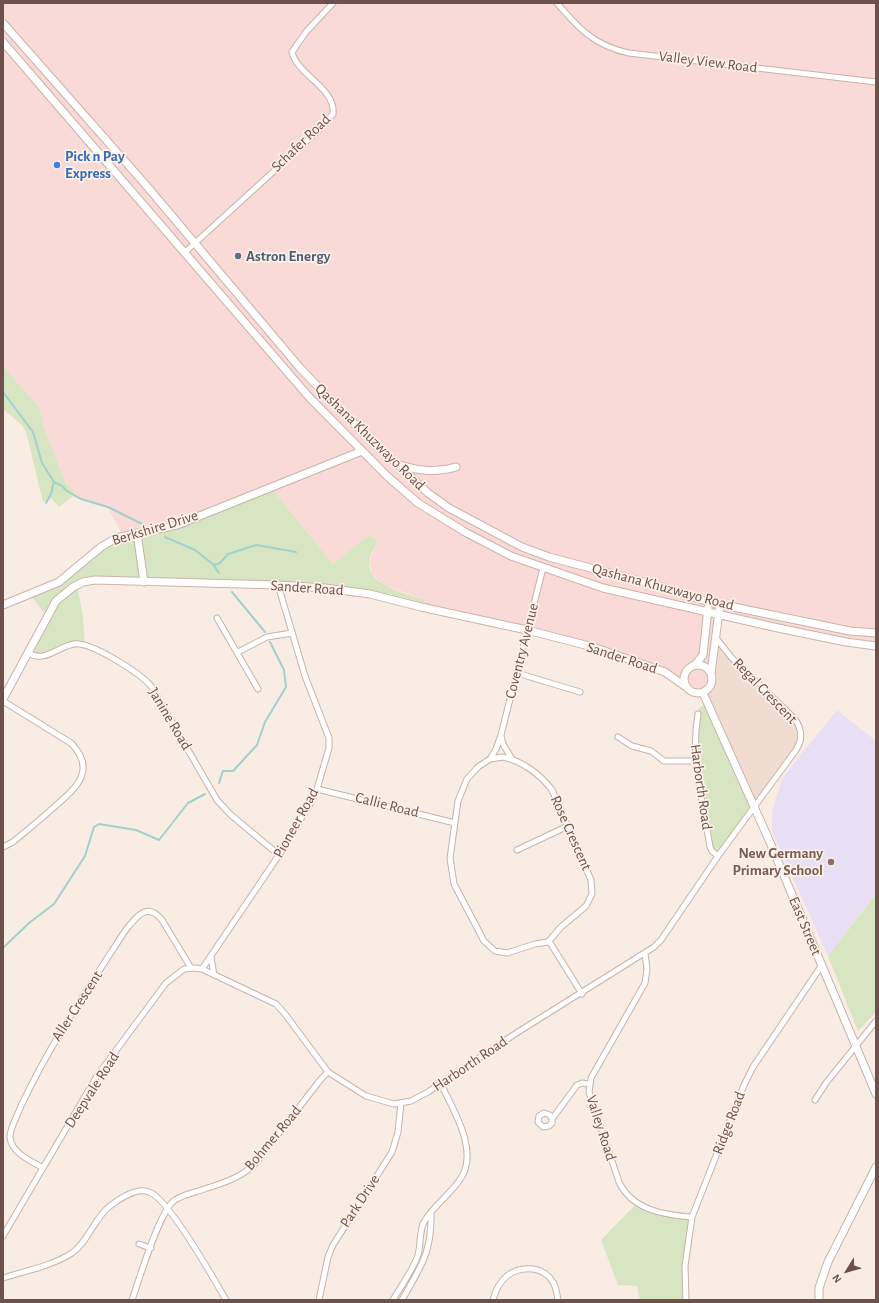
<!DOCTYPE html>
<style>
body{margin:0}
#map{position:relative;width:879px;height:1303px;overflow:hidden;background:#f9ece2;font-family:"Alegreya Sans",sans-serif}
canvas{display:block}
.frame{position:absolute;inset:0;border:4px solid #6e514b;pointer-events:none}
.north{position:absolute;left:827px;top:1251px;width:40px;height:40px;-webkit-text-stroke:3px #fdf0e7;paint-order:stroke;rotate:233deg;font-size:11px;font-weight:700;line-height:16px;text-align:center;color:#6e514b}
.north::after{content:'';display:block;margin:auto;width:14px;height:18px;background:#6e514b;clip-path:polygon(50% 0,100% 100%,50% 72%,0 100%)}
</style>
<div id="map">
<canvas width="879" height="1303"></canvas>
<div class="frame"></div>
<div class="north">N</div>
</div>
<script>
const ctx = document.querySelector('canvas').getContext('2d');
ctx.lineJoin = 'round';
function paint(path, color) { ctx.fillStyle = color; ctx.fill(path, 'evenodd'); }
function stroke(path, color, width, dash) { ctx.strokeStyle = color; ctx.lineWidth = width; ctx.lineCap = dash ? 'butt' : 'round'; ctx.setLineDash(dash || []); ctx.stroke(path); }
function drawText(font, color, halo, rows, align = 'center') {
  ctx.font = font + ' "Alegreya Sans",sans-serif'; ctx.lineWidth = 3.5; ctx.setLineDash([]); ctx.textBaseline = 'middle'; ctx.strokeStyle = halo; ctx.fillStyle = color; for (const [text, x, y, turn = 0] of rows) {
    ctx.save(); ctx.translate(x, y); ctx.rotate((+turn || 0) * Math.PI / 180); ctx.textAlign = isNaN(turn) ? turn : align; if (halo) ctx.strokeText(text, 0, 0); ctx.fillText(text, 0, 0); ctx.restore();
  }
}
paint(new Path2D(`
 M716 638 799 726 800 744 755 806 708 703Z`), '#f0dcd1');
paint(new Path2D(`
 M3 3H876V645L719 615 708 703 702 694 664 672 593 648 421 608 425 600 384 585 372 574 369 562 378 541 369 535 333 564 272 489 178 525 123 536 108 508 72 497 74 490 65 482 43 424 39 407 3 366Z`), '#f9dad6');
paint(new Path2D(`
 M837 710 876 741V893L828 956 772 831V818L773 807 783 777Z`), '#e9dff5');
paint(new Path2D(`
 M3 366 39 407 43 424 65 482 74 490 72 497 59 507 51 498 43 502 26 432 22 425 3 409Z
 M272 489 333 564 369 535 378 541C375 548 370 554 369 562 366 585 408 594 425 600L421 608 352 591 102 580 77 585 83 617 85 645 80 644 43 656 28 653 47 617 30 594 51 586 111 541 152 531Z
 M708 703 755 806 718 857 714 854 696 761 697 714 699 708Z
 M875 895 876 1012 858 1031 828 956Z
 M637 1203 647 1209 692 1218 688 1234 686 1300H640L637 1286 618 1285 601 1240Z`), '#d7e5c2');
stroke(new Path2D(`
 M3 392 33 432 42 463 54 482 51 494 46 503
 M54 482 62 486 67 491 81 499 108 507 142 524
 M165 537 195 550 214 565 220 563 228 554 256 545 296 552
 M214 566 219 573
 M232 592 265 632
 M219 783 223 771H233L257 745 265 722 286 687 284 670 270 642
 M3 948 29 923 54 904 85 856 94 827 99 824 136 830 159 840 188 803 205 794`), '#a0d1cf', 2);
const minor = new Path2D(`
 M557 3C579 29 595 46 629 53L876 82
 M184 253 319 130 333 114C336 88 297 75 292 52L306 32 333 3
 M217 618 258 689
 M238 652 267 637 292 633
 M28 653C45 663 57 647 74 644 90 641 140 673 151 686L217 800 231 815 279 855
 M517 673 580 692
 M3 701 71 743C98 771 75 789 53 808 40 820 26 831 13 842L3 847
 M698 714C690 758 703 803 710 847L712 851 718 856
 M501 736 503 744 512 759
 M618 737 632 746 651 751 664 761H696
 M503 757C522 761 540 774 552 790L591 880 592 894 586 906 561 927 548 942 535 944 507 953 495 951 484 941 454 884 450 858 458 801 467 779 478 767 490 759Z
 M490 759 496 749 501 735 543 568
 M317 789 455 823
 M517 850 568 826
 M549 941 582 994
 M645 954 647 969 645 983 591 1078 589 1092 619 1182C632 1210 664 1215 692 1217
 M211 957 214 975
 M202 969 279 855 310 804 317 789 329 748V738L305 676 278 585
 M815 1100 826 1083 876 1021
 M552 1119 550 1115 544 1113 539 1116 538 1122 543 1127 549 1126 552 1123V1119L577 1085 582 1083 589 1084
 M43 1168C31 1161 12 1153 10 1138 9 1129 18 1115 21 1106 50 1044 88 988 125 931 136 917 147 901 162 920L191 968
 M3 1236 97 1076 166 983 184 969 196 968 202 969 276 1004 285 1014 328 1072 366 1096 394 1104 411 1101 428 1092 518 1032 654 947 661 940 718 856 796 750C803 739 802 730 795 719L731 657 716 638
 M139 1244 151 1248
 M3 1278C25 1271 52 1266 72 1253 89 1241 94 1218 110 1206 119 1199 137 1187 149 1192 168 1198 214 1279 226 1300
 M132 1300C139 1280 160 1209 175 1200 181 1196 189 1194 195 1192 217 1185 238 1180 255 1164L321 1079 328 1072
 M319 1300 328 1257 333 1245 392 1152 398 1132 401 1103
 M393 1300C401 1286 413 1270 418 1255 421 1245 419 1231 424 1222 434 1205 451 1194 461 1178 479 1150 453 1110 441 1084
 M402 1300C421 1266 432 1253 431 1212
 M493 1300C498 1280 511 1267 533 1269 541 1270 548 1274 553 1282 556 1287 557 1294 558 1300
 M686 1300 685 1266 692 1217 744 1085 753 1067 822 965`);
const tertiary = new Path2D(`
 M137 533 144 582
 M3 605 59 582 101 547 116 538 177 525 362 451
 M703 693 769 840 876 1094
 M819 1300V1288L828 1262 876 1167`);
const secondary = new Path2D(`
 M3 23 145 184 300 368 348 418 428 493 449 508 522 547 549 557 666 588 709 602 850 631 876 633
 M3 42 309 397 387 476 418 503 465 532 511 556 603 588 778 628 846 642 876 646
 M400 465C420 471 436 473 456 467
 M684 679a14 14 0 1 1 28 0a14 14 0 1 1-28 0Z
 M695 665 703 655 708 608
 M711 673 720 604
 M3 699 56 601 73 587 83 582 95 580 278 585 325 588 370 594 421 607 527 630 593 647 665 672 686 687`);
stroke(minor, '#c8b2aa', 7);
stroke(tertiary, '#c8b2aa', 9);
stroke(secondary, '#ceb3aa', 9);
stroke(minor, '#fff', 5);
stroke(tertiary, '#fff', 7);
stroke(secondary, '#fff', 7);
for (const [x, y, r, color] of [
 [57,165,4,"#3f7fe0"],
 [238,256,4,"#5c6f8a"],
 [831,862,4,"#8d6e63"]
]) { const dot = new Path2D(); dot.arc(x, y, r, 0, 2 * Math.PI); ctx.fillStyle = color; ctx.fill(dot); stroke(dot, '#fdf0e7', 1.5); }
drawText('15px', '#6e514b', '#fdf0e7', [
 ["Valley View Road",708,62,7],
 ["Schafer Road",301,143,-44],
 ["Qashana Khuzwayo Road",370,437,44],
 ["Berkshire Drive",155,528,-17],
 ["Qashana Khuzwayo Road",663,587,15],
 ["Sander Road",307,588,4],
 ["Coventry Avenue",522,651,-76],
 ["Sander Road",622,658,18],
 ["Regal Crescent",765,691,46],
 ["Janine Road",170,719,59],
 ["Harborth Road",701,787,82],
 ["Callie Road",387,805,14],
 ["Pioneer Road",296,823,-61],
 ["Rose Crescent",571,833,66],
 ["East Street",805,926,67],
 ["Aller Crescent",77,1006,-57],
 ["Harborth Road",470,1064,-34],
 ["Deepvale Road",92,1090,-57],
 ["Ridge Road",729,1123,-69],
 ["Valley Road",601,1128,72],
 ["Bohmer Road",273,1138,-50],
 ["Park Drive",360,1201,-57]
]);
drawText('bold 15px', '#366cbe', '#fdf0e7', [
 ["Pick n Pay",65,156],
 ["Express",65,173]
], 'left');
drawText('bold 15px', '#4e5e75', '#fdf0e7', [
 ["Astron Energy",246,256]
], 'left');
drawText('bold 15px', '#785e54', '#fdf0e7', [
 ["New Germany",823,853],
 ["Primary School",823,870]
], 'right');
</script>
